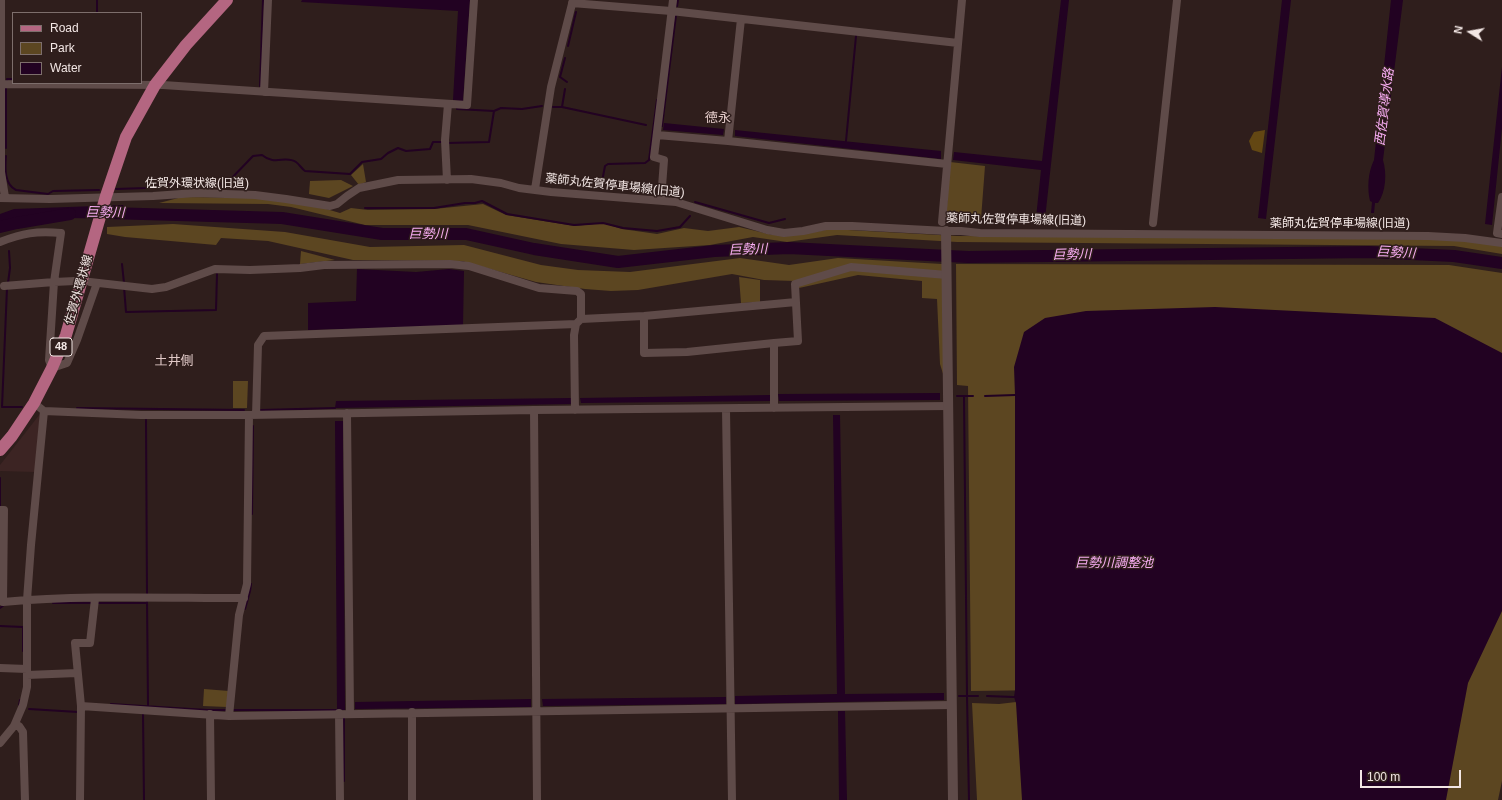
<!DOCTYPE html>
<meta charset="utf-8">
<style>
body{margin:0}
#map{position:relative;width:1502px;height:800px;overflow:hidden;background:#2f1e1c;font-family:Helvetica,sans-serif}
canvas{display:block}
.legend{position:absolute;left:12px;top:12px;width:130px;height:72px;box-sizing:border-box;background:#2f1e1c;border:1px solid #7d6e6c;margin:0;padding:5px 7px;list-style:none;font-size:12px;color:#f2e6e4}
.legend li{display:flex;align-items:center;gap:8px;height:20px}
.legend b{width:20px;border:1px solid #7d6e6c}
.north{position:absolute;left:1450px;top:12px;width:40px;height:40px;-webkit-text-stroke:3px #2f1e1c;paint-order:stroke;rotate:281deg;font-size:11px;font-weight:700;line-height:16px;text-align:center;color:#f2e6e4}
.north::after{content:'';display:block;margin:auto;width:14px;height:18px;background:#f2e6e4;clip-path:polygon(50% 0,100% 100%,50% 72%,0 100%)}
.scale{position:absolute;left:1360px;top:770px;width:101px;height:18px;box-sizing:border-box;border:2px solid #f2e6e4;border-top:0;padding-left:5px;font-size:12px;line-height:14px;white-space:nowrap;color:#f2e6e4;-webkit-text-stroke:3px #2f1e1c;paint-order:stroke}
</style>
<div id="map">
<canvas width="1502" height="800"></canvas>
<ul class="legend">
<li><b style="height:5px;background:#b46681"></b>Road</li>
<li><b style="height:11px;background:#5c4621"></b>Park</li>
<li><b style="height:11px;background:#220222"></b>Water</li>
</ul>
<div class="north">N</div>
<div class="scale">100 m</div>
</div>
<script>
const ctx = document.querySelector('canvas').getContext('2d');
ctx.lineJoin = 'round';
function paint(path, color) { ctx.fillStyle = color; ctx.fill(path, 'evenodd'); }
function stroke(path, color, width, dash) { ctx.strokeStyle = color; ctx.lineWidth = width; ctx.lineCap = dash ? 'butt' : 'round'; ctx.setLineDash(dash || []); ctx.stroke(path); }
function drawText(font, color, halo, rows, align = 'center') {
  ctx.font = font + ' Helvetica,"Noto Sans JP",sans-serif'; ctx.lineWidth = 3; ctx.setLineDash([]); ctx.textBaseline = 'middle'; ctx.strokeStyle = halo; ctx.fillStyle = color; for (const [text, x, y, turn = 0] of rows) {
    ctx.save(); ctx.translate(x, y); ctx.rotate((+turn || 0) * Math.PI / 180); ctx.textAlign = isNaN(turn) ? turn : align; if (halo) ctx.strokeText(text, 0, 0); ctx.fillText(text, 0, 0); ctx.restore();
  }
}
paint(new Path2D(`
 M40 414 35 472 0 471V487V465Z`), '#3c2423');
paint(new Path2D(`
 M950 162 985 166 981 219 946 218Z
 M363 164 366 182 359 185 351 175Z
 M341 180 353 186 329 198 309 194 310 181Z
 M182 197 265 198 316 206 340 213 351 208 368 210 434 209 483 204 506 215 575 226 603 223 622 229 657 234 684 228 708 231 739 227 773 235 804 234 830 229 957 236 1417 238 1466 240 1502 246V254L1454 246 957 242 837 235 787 242 753 237 710 245 634 250 561 244 468 225H365L291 207 268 204 159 203Z
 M173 224 285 232 370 247 464 245 541 265 578 270 630 272 740 258 789 265 838 258 942 264 944 377 940 364 937 299 922 298V281L858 275 799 288 795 281 764 280 732 274 638 290 611 291 585 289 536 282 462 261 353 260 268 241 221 238 216 245 125 237 107 234V227Z
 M301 251 335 260 300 264Z
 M956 264 1449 265 1502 273V781L1498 800H977L972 703 999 704 1016 702 1049 690 971 691 968 386 957 385Z
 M739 277 760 280V302L741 303Z
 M233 381H248L247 408H233Z
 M204 689 229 691 227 707 203 706Z`), '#5c4621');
paint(new Path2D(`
 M1265 130 1262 153 1252 150 1249 141 1254 132Z`), '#634713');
paint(new Path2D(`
 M302 0H470L463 102 453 100 458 11 301 2Z
 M1061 0H1069L1045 219 1036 218 1041 170 953 160 954 152 1042 161Z
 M1282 0H1291L1266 219 1258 218Z
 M1391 0H1403L1383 160C1387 173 1386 192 1378 203H1375L1374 213H1371L1372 202 1370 201C1367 188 1368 172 1374 160Z
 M1502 67V128L1492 225 1485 224Z
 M664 123 724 129 723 135 663 130Z
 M735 130 941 151V159L735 136Z
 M123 205 125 208 123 219 68 218C62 219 59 217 53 217 36 215 16 216 0 223V214L14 209Z
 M357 269 416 272 449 269 464 271 463 326 308 330V303L356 301Z
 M1215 307 1435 318 1502 353V611L1468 683 1446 800H1022L1016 703 1014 697 1015 690V395L1014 367 1024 332 1045 318 1086 311Z
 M940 393V400L779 401 778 394Z
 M770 395V401L581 403 580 398Z
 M571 398V404L335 408 336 401Z
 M833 415H840L845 694 944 693V700L735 704V696L837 694Z
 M335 421H343L345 710H337Z
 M726 697V704L543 706 542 699Z
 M531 699V707L355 709V702Z
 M838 711H845L847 800H839Z`), '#220222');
stroke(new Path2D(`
 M677 6 678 0
 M97 13V0
 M568 46 576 12
 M565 58 560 77 567 82
 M7 82V79H13
 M260 86 263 0
 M457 107V109L494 111
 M553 107H562L646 125
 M562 107 565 89
 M662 126 676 15
 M846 141 856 36
 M447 143 489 142 494 111 501 108 522 109 542 106
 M6 148V87
 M6 156C5 168 4 184 16 190L48 194 53 191 99 190
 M601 187 605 166 608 164 645 163 649 160 657 100
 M116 189 146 188 164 183 184 186 226 184 253 156 262 155C275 166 285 155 296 162 299 164 302 169 305 171L350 174 362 162 381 159 388 153 398 148 406 151 430 149 433 142H443
 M695 202 769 223 785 219
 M365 208H434L465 203H475L482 201 507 214 574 225 603 223 623 228 657 231 680 227 690 216
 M122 264 124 283
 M8 283 10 268 9 251
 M124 287 126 312 216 310 217 274
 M7 288 2 407H22
 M957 396H964L967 696 969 800
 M964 396H973
 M985 396 1015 395
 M77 408 244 410
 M261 410 335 408
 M146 420 147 595
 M0 478V508
 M252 514 253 426
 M147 599 148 706
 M53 603H92
 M97 603H147
 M0 608 4 605
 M245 609 250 591 251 584
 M0 626 23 627V651
 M959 696H978
 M987 696 1014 697
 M111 704 207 710
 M19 705 20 700
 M29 709 78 712V710
 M234 710H337L338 709
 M143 713 144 800
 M207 713V710H227
 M344 781V717`), '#220222', 2);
stroke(new Path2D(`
 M108 213 282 218 382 234H466L534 249 618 262 714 251 789 248 968 257 1369 252 1454 256 1502 263
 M0 227 17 223 70 214`), '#220222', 12);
stroke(new Path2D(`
 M1 0V172L5 197
 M572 3 671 11 958 43
 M1 84 163 85 467 105 474 0
 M264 92 268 0
 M657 135 728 141 947 164
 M728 141 741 19
 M447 180 445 140 448 104
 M535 189 551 87 573 0
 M1502 197 1497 233 1502 234
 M0 198 50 199 153 196 196 193 255 195 286 199 330 206 337 204 347 196 359 188 398 180 471 179 501 183 519 188 551 192 676 202 767 230 784 233 803 231 826 226H852L946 231H961L980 233 1428 236 1465 238 1502 243
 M661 200 664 160 654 157 673 0
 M942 222 962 0
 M1153 223 1177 0
 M0 242C23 233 36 231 61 233L54 282 49 360 52 368 67 363 77 340 97 283
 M90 282 152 289 166 287 215 269 250 270 300 268 324 265 450 264 469 266 539 288 577 291 581 294V319
 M4 286 54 282 75 281
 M644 316V353L687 352 774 343
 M34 403 44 411 141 415H249L534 410 949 406
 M774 408V343L798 341 795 284 851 267 947 275
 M726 409 732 800
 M534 410 537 800
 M575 410 574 335 576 324 581 319 644 316 796 302
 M347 413 350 713
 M256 415 258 345 264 336 576 324
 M0 510H4L3 602C83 595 164 598 244 598
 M0 668 27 669
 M27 675 77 673
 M81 706 229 716 952 705
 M412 712V800
 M339 713 340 800
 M210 714 211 800
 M229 716 239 615 247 584 249 415
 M14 726H19L23 732 25 800
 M0 743 14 726 23 705 27 687V600L31 545 44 411
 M80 800 81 706 75 643H90L95 599`), '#5f4b49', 8);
stroke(new Path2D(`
 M946 231 953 800`), '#5f4b49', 10);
stroke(new Path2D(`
 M0 450 12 436 34 403 52 368 66 335 106 196 126 137 155 85 186 45 227 0`), '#b46681', 12);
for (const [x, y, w] of [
 [61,347,22]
]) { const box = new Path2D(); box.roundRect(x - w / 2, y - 9, w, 18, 3); ctx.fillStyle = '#2f1e1c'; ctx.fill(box); stroke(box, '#f2e6e4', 1); }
drawText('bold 11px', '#f2e6e4', null, [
 ["48",61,347]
]);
drawText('12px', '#f2e6e4', '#2f1e1c', [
 ["佐賀外環状線(旧道)",197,184],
 ["薬師丸佐賀停車場線(旧道)",615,186,6],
 ["薬師丸佐賀停車場線(旧道)",1016,220,1],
 ["薬師丸佐賀停車場線(旧道)",1340,224],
 ["佐賀外環状線",79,290,-74]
]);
drawText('italic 13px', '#f9adf4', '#2f1e1c', [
 ["西佐賀導水路",1385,107,-83],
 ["巨勢川",105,213,1],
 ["巨勢川",428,234],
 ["巨勢川",748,250,-2],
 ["巨勢川",1396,253,3],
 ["巨勢川",1072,255,-1],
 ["巨勢川調整池",1114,563]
]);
drawText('13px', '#e0c8c6', '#2f1e1c', [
 ["徳永",718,118],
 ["土井側",174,361]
]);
</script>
